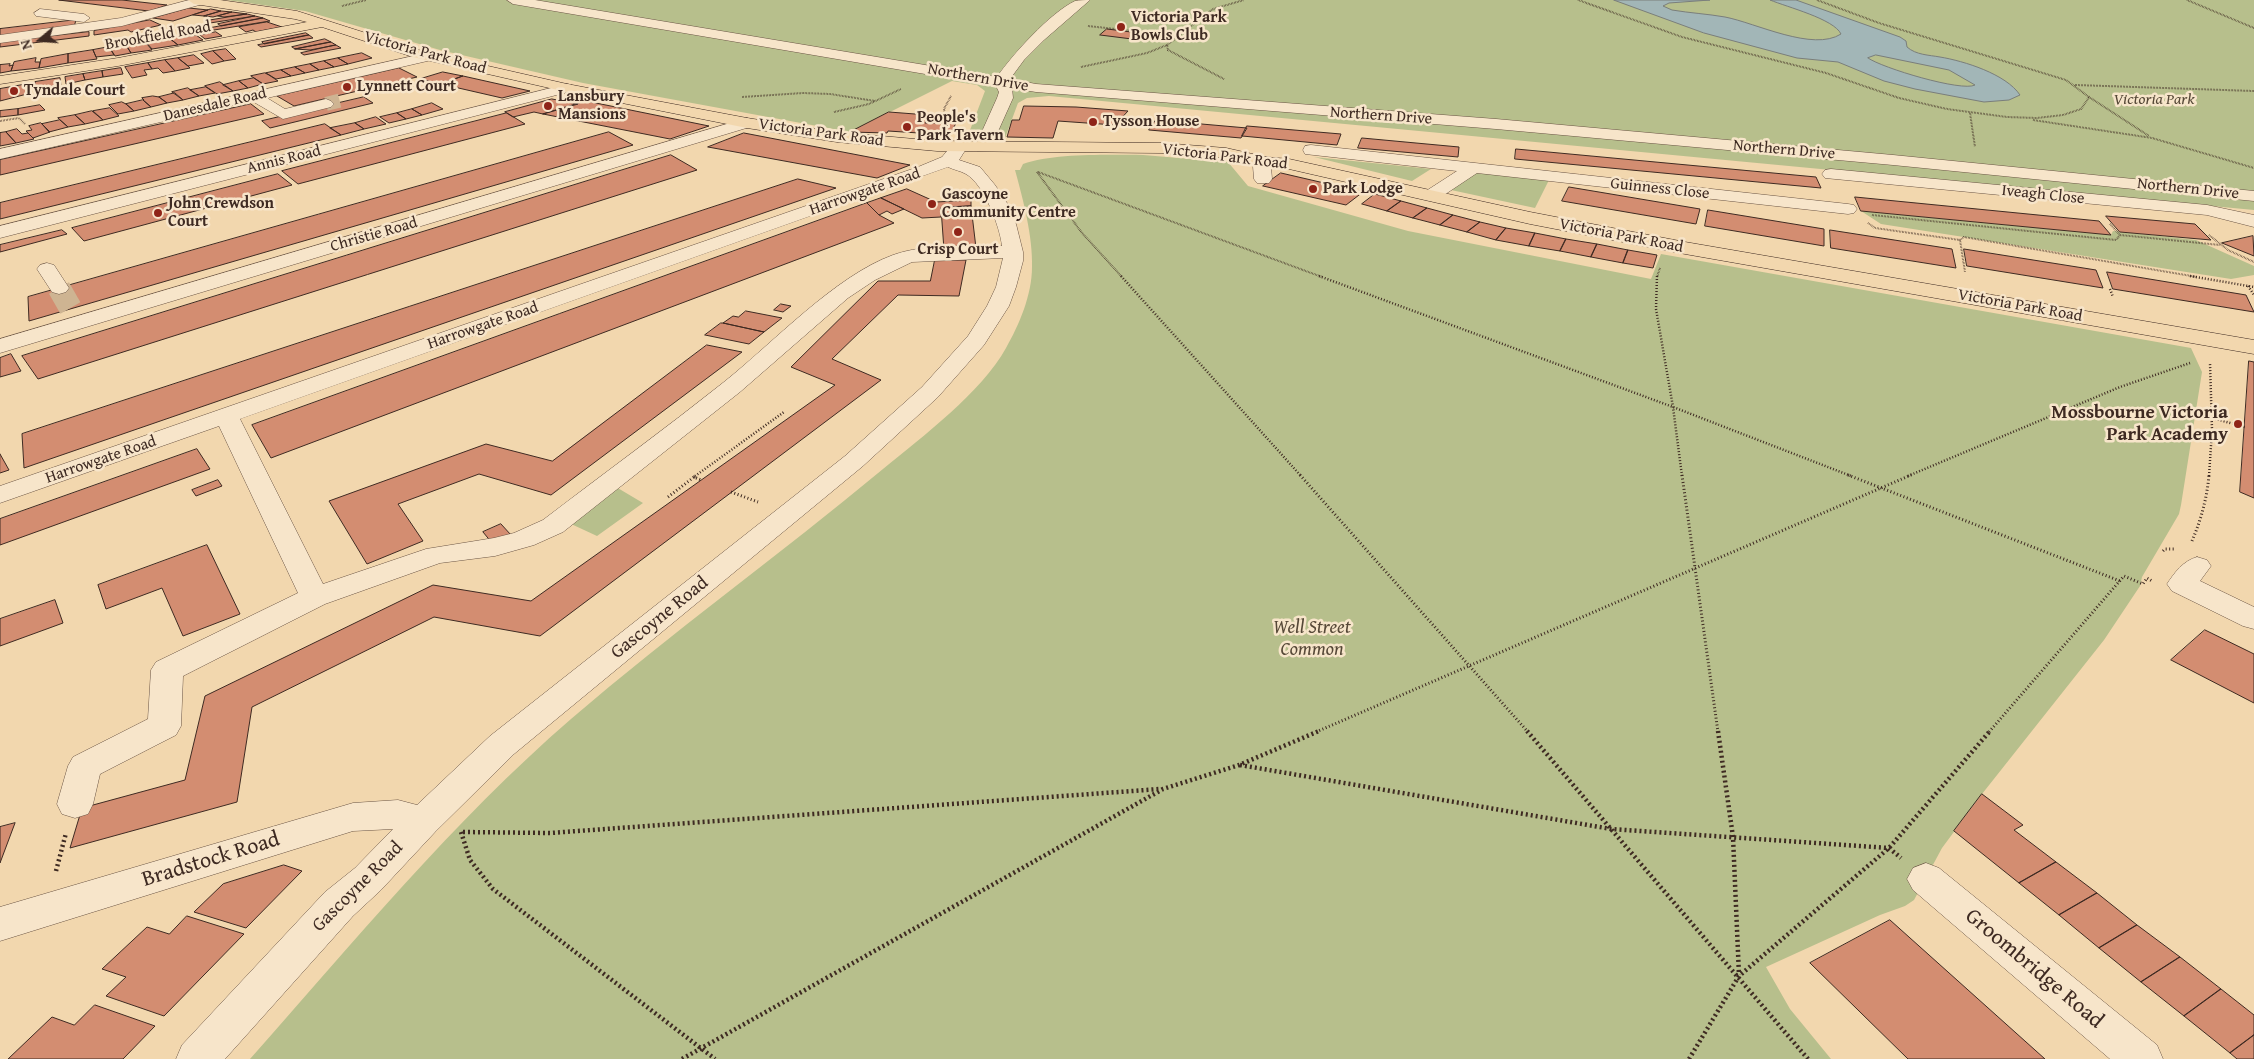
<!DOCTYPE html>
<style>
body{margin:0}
#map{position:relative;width:2254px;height:1059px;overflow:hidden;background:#f2d7ae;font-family:"Gentium Book Plus",serif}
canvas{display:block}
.north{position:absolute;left:15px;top:15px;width:50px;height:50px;-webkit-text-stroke:4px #f7e5ca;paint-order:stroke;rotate:252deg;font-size:14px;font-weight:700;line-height:20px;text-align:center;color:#3e2a22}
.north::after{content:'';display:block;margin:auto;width:18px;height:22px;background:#3e2a22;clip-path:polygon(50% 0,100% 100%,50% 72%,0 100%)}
</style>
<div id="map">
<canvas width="2254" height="1059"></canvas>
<div class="north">N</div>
</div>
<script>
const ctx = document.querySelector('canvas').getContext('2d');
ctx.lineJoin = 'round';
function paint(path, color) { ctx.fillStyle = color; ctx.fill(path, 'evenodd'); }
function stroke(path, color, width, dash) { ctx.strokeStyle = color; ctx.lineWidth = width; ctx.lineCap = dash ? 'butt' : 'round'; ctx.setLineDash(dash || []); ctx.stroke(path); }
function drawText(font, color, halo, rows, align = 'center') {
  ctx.font = font + ' "Gentium Book Plus",serif'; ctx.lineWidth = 5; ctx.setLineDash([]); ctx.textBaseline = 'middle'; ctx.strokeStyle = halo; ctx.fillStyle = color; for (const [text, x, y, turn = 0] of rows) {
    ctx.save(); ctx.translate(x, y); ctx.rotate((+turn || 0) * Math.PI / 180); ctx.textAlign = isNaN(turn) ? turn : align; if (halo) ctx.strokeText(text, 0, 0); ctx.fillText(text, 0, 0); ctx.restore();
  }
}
paint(new Path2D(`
 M227 0H2254V210L1049 96 1027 98 1018 103 1005 138H967L985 91 977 85 952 81 850 132 583 83 440 50 305 11Z
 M1143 155 1228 162 1248 186 1408 231 1651 279 1661 254 2191 348 2202 372 2181 505 2179 514 2142 577 2140 586 2104 640 1982 794 1942 848 1914 900 1905 906 1880 915 1766 967 1790 1009 1831 1059H250C353 943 453 821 571 719 672 632 781 554 883 469 923 436 981 393 1006 348 1019 325 1032 295 1032 267 1033 237 1023 199 1015 170H1020L1023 164C1055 153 1109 155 1143 155Z
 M1314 157 1431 169 1412 181Z
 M1478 172 1549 180 1535 208 1451 190Z
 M1861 211 2111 235 2113 231 2196 240 2254 266V275L2231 279 1881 224Z
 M616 487 643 503 597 536 569 523Z`), '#b7bf8c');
const water = new Path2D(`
 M1614 0H1710L1669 3 1663 6 1672 10C1690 13 1708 14 1725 17 1756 23 1813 52 1841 34 1834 19 1787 7 1770 0H1796L1900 37 1906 41 1907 47C1916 55 1929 55 1940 57 1964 61 2006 74 2020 95L2009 100 1984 102 1915 89 1884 81 1838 62 1797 58 1704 33ZM1876 55 1949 70 1975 85C1962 92 1882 68 1868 58Z`);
paint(water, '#a2b6b7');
stroke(water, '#7a7e7b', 1);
const building = new Path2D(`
 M59 0H122L167 5 150 11Z
 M189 8 208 10 173 21 153 18Z
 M211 9 221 11 204 16 193 15Z
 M221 11 232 12 213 17 204 16Z
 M232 12 247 14 224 17 218 16Z
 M247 14 255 16 210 23 205 21Z
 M255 16 263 18 221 26 218 24Z
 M263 18 270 21 214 30 210 28Z
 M76 20 74 27 0 36V29Z
 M150 20 161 25 131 32 128 30 94 35V31Z
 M267 22 282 27 256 32 253 30 246 32 239 27Z
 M1107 29 1139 33 1132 39 1100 35Z
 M89 32V36L0 47V42Z
 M216 32 222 36 205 39 200 35Z
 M306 33 309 35 264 44 262 42Z
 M182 35 185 37 196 35 203 40 178 45 169 38Z
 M309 35 313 38 261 47 258 45Z
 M169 38 178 45 152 49 146 42Z
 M325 39 331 42 295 49 292 47Z
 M331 42 336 45 310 50 295 49Z
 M137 43 139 45 147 44 152 50 131 53 126 45Z
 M126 45 131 53 115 56 110 48Z
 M336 45 341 48 304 55 301 53Z
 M109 47 114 55 96 57 93 50Z
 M226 49 236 59 224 61 213 51Z
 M93 50 97 59 68 63V54Z
 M213 51 224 61 212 64 201 54Z
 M362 53 372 58 348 64 338 58Z
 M68 54V63L39 68 41 59Z
 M194 55 204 63 188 66 178 58Z
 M36 58 35 62H40L39 68 11 71 14 62Z
 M178 58 188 66 190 68 175 71 165 60Z
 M338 58 348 64 334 67 324 61Z
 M165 60 175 71 163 73 158 68 152 69 148 63Z
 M324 61 334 67 319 70 310 64Z
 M148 63 152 69 144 70 147 75 132 78 125 67Z
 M10 64 9 66 13 65 11 71 0 73V65Z
 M310 64 319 70 305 73 295 67Z
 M295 67 305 73 291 76 281 70Z
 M121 68 123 74 103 77 102 71Z
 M399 68 417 77 294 106 277 96Z
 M281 70 291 76 276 79 266 73Z
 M102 71 103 77 85 80 83 74Z
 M443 72 463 76 441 84 420 79Z
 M265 73 269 75 278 81 263 84 251 76Z
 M83 74 85 80 66 84 65 77Z
 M463 76 530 91 502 98 441 84Z
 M60 78 61 85 35 89V82Z
 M254 78 263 84 248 88 239 81Z
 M239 81 248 88 233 91 223 85Z
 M220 82 233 91 217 94 205 86Z
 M28 84 27 94 0 101V89Z
 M206 87 215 93 199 96 190 90Z
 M188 88 199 96 183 100 172 92Z
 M175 93 183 100 167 103 159 97Z
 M153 96 159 97 167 103 151 107 143 100H144L142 98Z
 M364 97 373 103 270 128 262 121Z
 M552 99 578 104 543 114 534 112 513 117 505 112Z
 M143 100 151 107 134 111 126 104Z
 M586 101 709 126 670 139 543 114Z
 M122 102 126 104 134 111 118 114 109 105Z
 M432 103 443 109 422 115 412 109Z
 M251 104 264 114 0 175V160Z
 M40 105 45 110 18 115V109Z
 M1024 106 1076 107 1128 111 1115 125 1058 121 1053 138 1007 137 1012 120H1019Z
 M110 108 119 116 103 120 93 111Z
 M18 109V115L0 117V111Z
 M412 109 422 115 406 119 397 113Z
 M92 111 103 120 85 124 75 115Z
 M889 112 928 115 925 123H956L950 135 888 131 887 133 850 132Z
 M397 113 406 119 389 123 380 117Z
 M507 113 525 124 298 184 282 171Z
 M75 115 85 124 68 127 58 118Z
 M376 117 386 124 364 129 355 123Z
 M60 120 68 127 49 132 42 124Z
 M1156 120 1247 128 1241 138 1149 130Z
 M41 123 50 132 33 138 26 131 32 130 29 126Z
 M355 123 364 129 341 135 330 128Z
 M325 124 341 135 0 219V203Z
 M1247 126 1341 134 1337 145 1242 136Z
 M17 129 22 134 28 133 34 139 16 143 6 132Z
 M6 132 16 143 0 146V133Z
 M609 132 633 145 29 321 28 297Z
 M744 133 910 165 877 178 708 147Z
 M1362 138 1459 147 1458 157 1358 148Z
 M1516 149 1816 177 1821 188 1515 159Z
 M671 155 697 170 38 379 22 356Z
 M1281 173 1363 192 1346 205 1263 186Z
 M278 174 292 185 84 241 72 228Z
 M798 179 836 188 24 468 22 434Z
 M1569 187 1700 209 1696 224 1562 201Z
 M907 189 936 202 971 200V206L941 208V217L922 218 881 198Z
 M1375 194 1401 201 1387 211 1362 204Z
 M1855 197 2099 221 2111 235 1861 211Z
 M881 198 904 209 892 214 887 211 879 215 867 203Z
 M1401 201 1427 208 1413 218 1387 211Z
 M867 203 879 215 894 223 271 458 252 425Z
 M971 206 976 248 944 250 941 208Z
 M1427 208 1453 215 1440 225 1413 218Z
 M1708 210 1824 229V246L1705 226Z
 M1453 215 1480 222 1467 232 1440 225Z
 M2106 216 2195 224 2211 240 2120 232Z
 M1480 222 1506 228 1496 240 1467 232Z
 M1506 228 1535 233 1529 246 1496 240Z
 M62 230 67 234 0 252V245Z
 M1830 230 1952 249 1956 268 1831 248Z
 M1535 233 1566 239 1560 251 1529 246Z
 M2253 236 2254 256 2222 243Z
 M1566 239 1597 244 1591 257 1560 251Z
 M1597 244 1628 250 1623 263 1591 257Z
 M1964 249 2096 270 2103 288 1967 266Z
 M1628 250 1657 255 1653 268 1623 263Z
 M935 260H966L959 296 898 295 832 359 881 380 540 636 434 617 252 707 237 802 70 848 82 808 185 780 205 696 433 585 531 601 835 385 791 367 878 281H930Z
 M2107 272 2246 295 2254 312 2113 289Z
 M781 304 791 306 783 312 774 310Z
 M746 311 782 318 764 332 723 323 733 316 738 317Z
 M721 323H723L764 332 749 344 705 335Z
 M707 345 742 352 551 495 479 474 398 504 423 541 367 564 329 501 486 444 552 461Z
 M11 354 21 371 0 377V358Z
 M2249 361 2254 362V498L2240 492Z
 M197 449 210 469 0 545V519Z
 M0 454 9 470 0 473Z
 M218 480 222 486 196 496 192 490Z
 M501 524 511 535 492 543 483 532Z
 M207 545 240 614 183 636 162 588 106 609 98 585Z
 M55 600 63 623 0 646V619Z
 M2205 630 2254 654V703L2171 660Z
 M1982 794 2023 825 2014 830 2056 862 2019 883 1954 831Z
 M15 823 0 863V827Z
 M2056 862 2097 893 2059 915 2019 883Z
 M284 865 302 871 246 928 194 912 223 884Z
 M2097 893 2137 925 2099 948 2059 915Z
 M187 916 244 934 164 1016 106 996 126 977 102 969 147 927 169 934Z
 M1890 920 2045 1059H1908L1810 963Z
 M2137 925 2180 957 2141 982 2099 948Z
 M2180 957 2221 989 2184 1016 2141 982Z
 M2221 989 2254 1015V1035L2230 1053 2184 1016Z
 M95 1005 155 1026 123 1059H8L52 1017 74 1025Z
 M2254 1035V1059H2237L2230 1053Z`);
paint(building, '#d38d71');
stroke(building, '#3e2a22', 1);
stroke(new Path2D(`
 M326 104 346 99`), '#ceb492', 14, [14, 7]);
stroke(new Path2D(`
 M59 288 71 309`), '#ceb492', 23, [23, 11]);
const minor = new Path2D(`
 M189 0 205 1 203 4 122 26 0 43V35L121 18Z
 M507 0H535L997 77C1013 54 1050 13 1075 1 1079 0 1085 0 1090 0L1044 40 1024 60 1010 79 1036 84 1496 119 1893 155 2254 191V201L1893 165 1496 129 1036 92 1012 88 1013 98 991 147 989 151H977L975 147 997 98 999 92 996 86 513 4Z
 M40 9 84 14 90 18 84 22 36 16 34 13Z
 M431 52 436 53 438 56 436 59 267 98 285 109 326 99 331 101 334 104 331 107 283 119 252 101 0 159V149Z
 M567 84 572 85 574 88 572 91 0 238V226Z
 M747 118 753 120 755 123 753 126 0 353V339Z
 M958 144 964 145 966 149 959 160 980 167 995 185 1007 203 1016 224 1023 252V261L1016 287 1009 306 984 345 938 397 863 466 514 754 436 831 381 890 353 916 225 1059H176L182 1045 325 892 355 868 393 829 353 831 0 941V907L353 803 398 800 417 805 490 736 845 456 922 387 968 336 987 306 996 287 1003 258 912 262 875 280 848 298 740 392 563 532 534 545 495 556 440 563 325 604 183 676 181 726 176 735 100 774 93 804 88 814 75 818 62 814 57 804 68 766 73 757 148 719 151 670 156 662 298 593 219 426 0 503V486L918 167 942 157 952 145ZM948 167C954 170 961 171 966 174 984 184 1000 227 1002 246 967 247 927 243 893 255 835 276 773 343 724 382 665 429 603 474 543 520L514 533 494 538 426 549 323 584 240 419Z
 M1311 145 1848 204 1854 205 1857 209 1854 213 1848 214 1477 173 1438 199H1426L1423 195 1426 191 1457 171 1305 154 1303 150 1305 146Z
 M1266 157 1272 158 1274 162 1271 167 1272 179 1269 183H1257L1254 179 1253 166 1260 158Z
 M1831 169 2207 205 2254 215V227L2207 215 1825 178 1822 174 1825 170Z
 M47 263 54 265 69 288 66 292 59 294 52 292 37 269 40 265Z
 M2197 557 2207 560 2211 566 2200 581 2254 607V629L2243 626 2172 591 2167 584C2175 572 2183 561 2197 557Z
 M1926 863 1939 868 2157 1045 2163 1059H2110L1913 890 1907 879 1913 868Z`);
const major = new Path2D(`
 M188 0H220L297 11 422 51 567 84 747 118 837 132 937 141 1162 143 1226 148 1266 157 1289 159 1530 212 1685 242 2254 340V354L1685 254 1530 224 1289 169 1266 167 1226 158 1162 153 937 151 837 142 747 128 567 92 413 57 322 27 118 66 0 84V76L118 58 307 22 295 19 194 4Z`);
stroke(minor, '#6b5545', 1);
stroke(major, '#3e2a22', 1);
stroke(new Path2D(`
 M1578 0 1682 37 1826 73 1899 98 1947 109 2007 117 2037 118 2063 115 2081 109 2089 97 2066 80 1879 23 1817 0
 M2187 0 2254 28
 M342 6 366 0
 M1088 26 1179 36
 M1081 67 1147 53 1167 45
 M1224 79 1168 50 1167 45 1213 9 1244 0
 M2075 85 2254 91
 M742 97 803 93 830 94 875 101
 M2089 97 2149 136
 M834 112 869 104 901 89
 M1970 113 1975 147
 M2033 120 2152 138 2254 168
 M0 121 19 118 25 124
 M946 123 944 109 951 96
 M1037 172 1082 233 1122 277
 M1038 172 1322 277
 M1872 215 2116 240 2120 235 2220 245
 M1868 223 1875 228 1960 240 1964 237 2197 277
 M2110 224 2120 235
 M2209 235 2228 250 2254 262
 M1960 240 1965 272
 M1657 277 1660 268`), '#3e2a22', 2, [0.5, 1]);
stroke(new Path2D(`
 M1121 276 1301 476
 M1319 276 1673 407 1851 476
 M1657 276 1656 309 1673 407 1682 476
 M2190 276 2254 287
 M2248 286 2254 295
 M2110 289 2113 297
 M2212 418 2245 427
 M695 476 784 412
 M1908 476 2120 387 2190 363
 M2209 476 2212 430 2210 363`), '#3e2a22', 2.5, [1, 2]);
stroke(new Path2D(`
 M1300 475 1528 732
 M1682 475 1718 732
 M1848 475 2120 581
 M694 477 697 475
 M731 492 758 502
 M668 497 694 477 701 480
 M2192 541C2201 520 2207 498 2209 475
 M2163 551 2165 549H2174
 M1316 732 1911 475
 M1989 732 2124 576 2143 584 2147 578 2152 581`), '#3e2a22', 3, [1, 2.5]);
stroke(new Path2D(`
 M1527 731 1808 1059
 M1718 731 1733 837 1739 975
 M1240 765 1611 829 1889 848 1901 858
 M461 832 470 860 493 889 715 1059
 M463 832 550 833 1160 789
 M56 871 66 833
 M682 1059 1163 789 1239 765 1319 731
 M1689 1059 1739 976 1889 848 1990 731`), '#3e2a22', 4.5, [2, 3]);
paint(minor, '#f7e5ca');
paint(major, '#f2d7ae');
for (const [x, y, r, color] of [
 [1121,27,5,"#8f2418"],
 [347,87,5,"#8f2418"],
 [14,91,5,"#8f2418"],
 [548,106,5,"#8f2418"],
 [1093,122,5,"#8f2418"],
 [907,127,5,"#8f2418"],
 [1313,189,5,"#8f2418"],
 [932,204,5,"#8f2418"],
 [158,213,5,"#8f2418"],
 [958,232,5,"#8f2418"],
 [2238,424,5,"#8f2418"]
]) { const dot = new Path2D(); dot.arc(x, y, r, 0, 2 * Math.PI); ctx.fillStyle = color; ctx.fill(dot); stroke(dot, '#f7e5ca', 2); }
drawText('bold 16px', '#3e2a22', '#f7e5ca', [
 ["Victoria Park",1131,18],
 ["Bowls Club",1131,36],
 ["Lynnett Court",357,87],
 ["Tyndale Court",24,91],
 ["Lansbury",558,97],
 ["Mansions",558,115],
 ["People's",917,118],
 ["Park Tavern",917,136],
 ["Tysson House",1103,122],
 ["Park Lodge",1323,189],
 ["Gascoyne",942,195],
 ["Community Centre",942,213],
 ["John Crewdson",168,204],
 ["Court",168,222],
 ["Crisp Court",958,250,"center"]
], 'left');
drawText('16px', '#3e2a22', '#f7e5ca', [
 ["Brookfield Road",158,36,-10],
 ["Victoria Park Road",425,53,15],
 ["Northern Drive",978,78,10],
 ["Danesdale Road",215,105,-13],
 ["Northern Drive",1381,116,4],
 ["Victoria Park Road",821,133,8],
 ["Northern Drive",1784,150,5],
 ["Victoria Park Road",1225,157,7],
 ["Annis Road",284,160,-14],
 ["Guinness Close",1660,189,6],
 ["Northern Drive",2188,189,6],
 ["Harrowgate Road",865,192,-19],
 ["Iveagh Close",2043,195,6],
 ["Christie Road",374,235,-16],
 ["Victoria Park Road",1621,236,11],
 ["Victoria Park Road",2020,306,10],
 ["Harrowgate Road",483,326,-19],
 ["Harrowgate Road",101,460,-19]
]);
drawText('italic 16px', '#564837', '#f7e5ca', [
 ["Victoria Park",2154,100]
]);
drawText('bold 19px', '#3e2a22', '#f7e5ca', [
 ["Mossbourne Victoria",2228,413],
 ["Park Academy",2228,435]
], 'right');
drawText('19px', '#3e2a22', '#f7e5ca', [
 ["Gascoyne Road",660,618,-39],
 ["Gascoyne Road",358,887,-45]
]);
drawText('italic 19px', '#564837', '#f7e5ca', [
 ["Well Street",1312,628],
 ["Common",1312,650]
]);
drawText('22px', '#3e2a22', '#f7e5ca', [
 ["Bradstock Road",211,860,-17],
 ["Groombridge Road",2034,969,40]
]);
</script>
